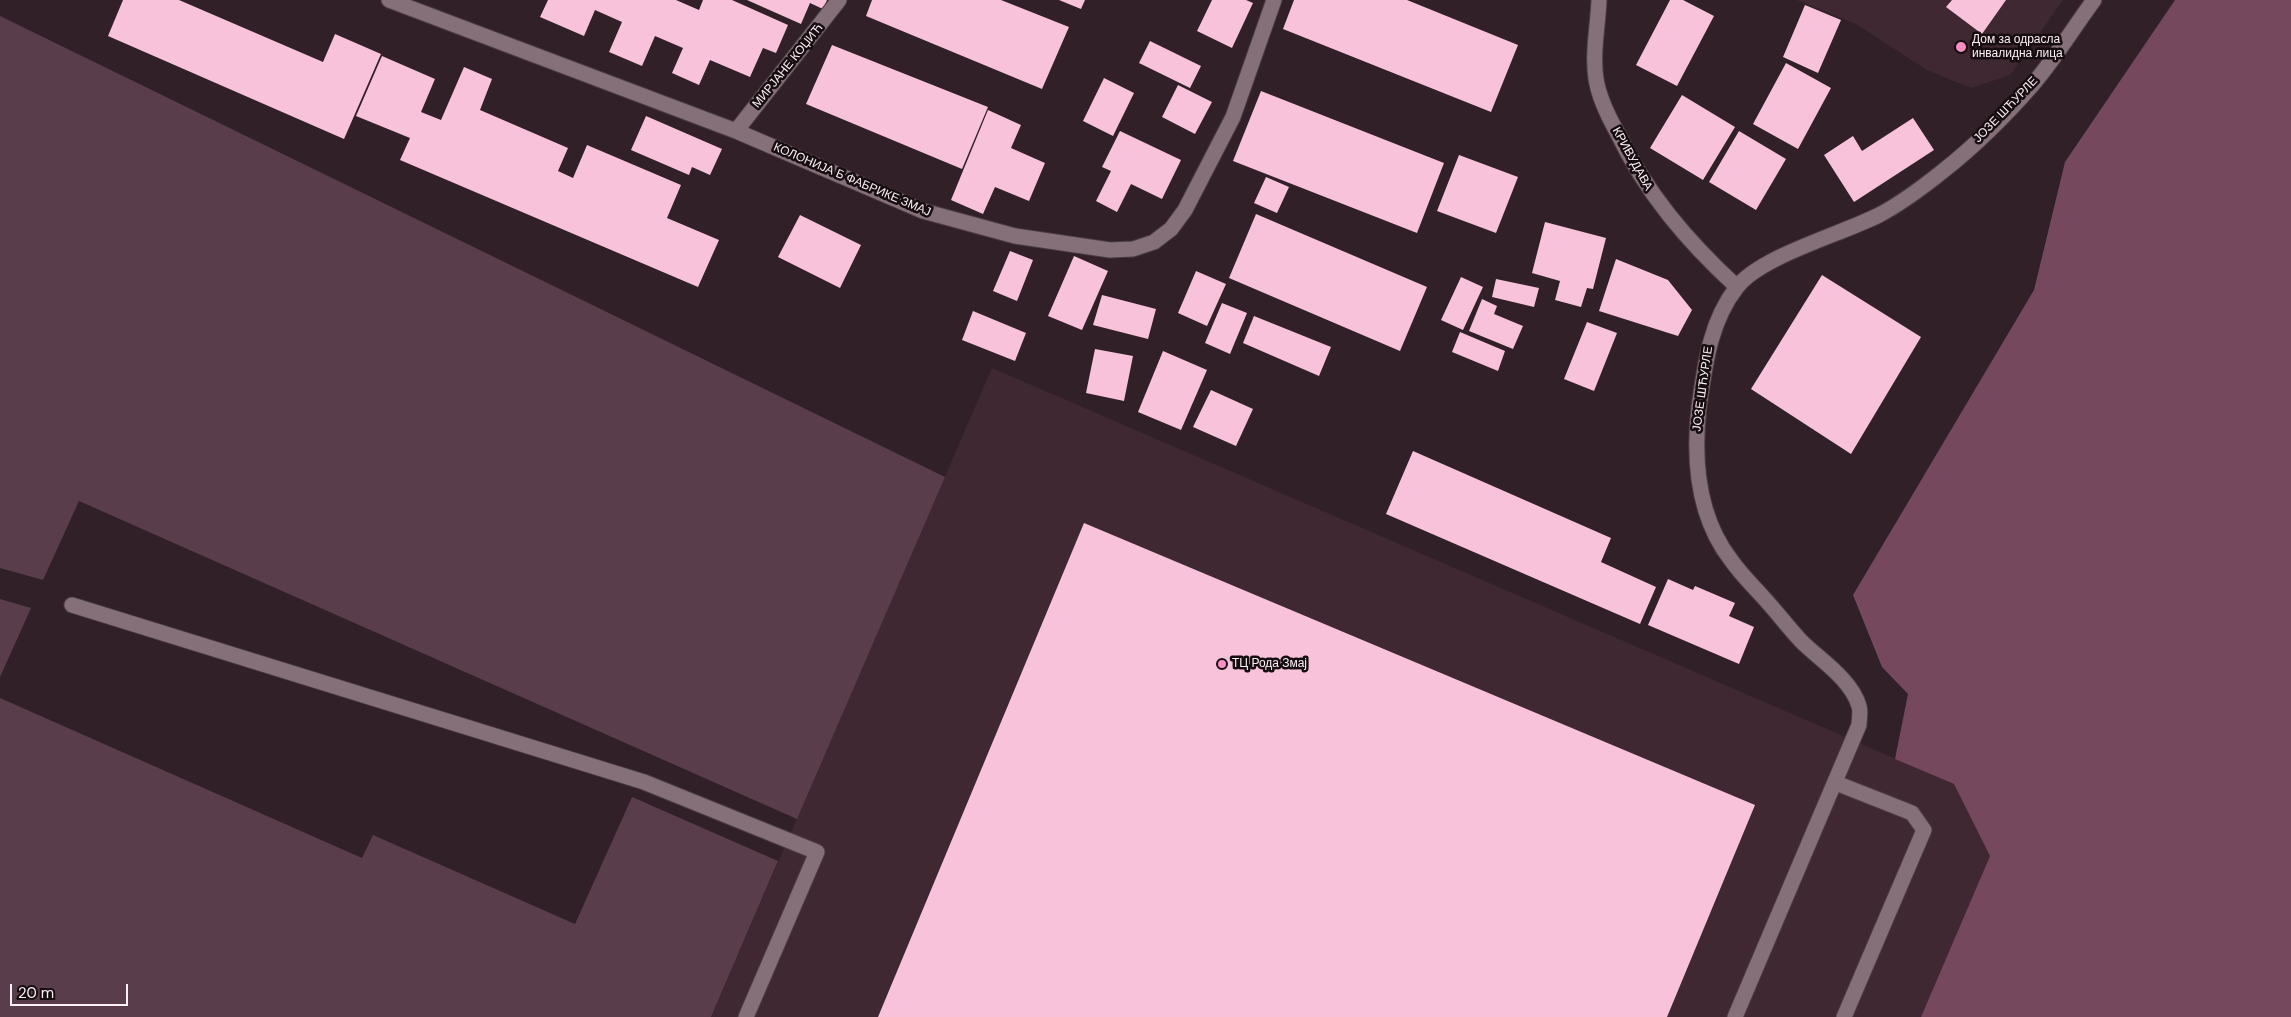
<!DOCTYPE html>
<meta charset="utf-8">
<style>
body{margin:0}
#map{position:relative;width:2291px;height:1017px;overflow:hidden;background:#322028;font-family:"DM Sans",sans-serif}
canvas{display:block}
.scale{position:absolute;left:10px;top:984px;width:118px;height:22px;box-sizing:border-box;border:2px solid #fdf0f5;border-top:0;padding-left:6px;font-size:15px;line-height:18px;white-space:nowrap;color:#fdf0f5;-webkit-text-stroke:4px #150d10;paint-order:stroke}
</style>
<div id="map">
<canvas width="2291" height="1017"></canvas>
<div class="scale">20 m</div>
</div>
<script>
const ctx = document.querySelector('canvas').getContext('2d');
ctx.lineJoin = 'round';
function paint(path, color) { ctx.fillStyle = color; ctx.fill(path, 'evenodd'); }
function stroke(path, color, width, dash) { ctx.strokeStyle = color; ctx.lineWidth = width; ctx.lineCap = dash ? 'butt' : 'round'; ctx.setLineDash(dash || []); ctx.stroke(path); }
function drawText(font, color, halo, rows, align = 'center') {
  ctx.font = font + ' "DM Sans",sans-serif'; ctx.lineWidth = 5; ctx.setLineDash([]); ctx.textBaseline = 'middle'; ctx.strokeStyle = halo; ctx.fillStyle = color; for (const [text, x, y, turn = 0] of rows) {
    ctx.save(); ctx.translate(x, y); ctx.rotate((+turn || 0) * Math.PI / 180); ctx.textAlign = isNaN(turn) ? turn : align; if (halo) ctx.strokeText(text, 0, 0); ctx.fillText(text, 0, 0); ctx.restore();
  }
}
paint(new Path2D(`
 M1797 0H2063L2010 75 1971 88 1927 70 1856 24Z
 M992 368 1954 784 1990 856 1921 1017H711Z`), '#402833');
paint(new Path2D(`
 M0 16 945 477 797 819 79 501 43 580 0 568Z
 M0 599 31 608 0 677Z
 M0 698 362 858 373 835 575 924 632 797 778 861 711 1017H0Z`), '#593d4a');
paint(new Path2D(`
 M2175 0H2291V1017H1921L1990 856 1954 784 1895 759 1908 694 1882 667 1853 595 2034 290 2065 162Z`), '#75485e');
paint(new Path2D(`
 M123 0H179L323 62 335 34 381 54 344 139 108 36Z
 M548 0H676L699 10 703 0H732L788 25 776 53 763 48 750 77 710 60 699 85 672 73 683 48 655 36 642 66 609 52 622 22 595 10 584 36 540 17Z
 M747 0H827L823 9 810 3 801 24Z
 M872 0H1001L1069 27 1042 89 866 16Z
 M1059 0H1085L1081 9Z
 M1212 0H1246L1253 3 1232 48 1197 31Z
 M1294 0H1407L1518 45 1491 112 1283 29Z
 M1670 0H1683L1714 16 1677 86 1636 65Z
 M1952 0H2006L1982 34 1946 7Z
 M1805 5 1841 20 1818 73 1783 57Z
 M1150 41 1201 66 1190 88 1139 63Z
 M832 45 988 107 962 169 806 104Z
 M382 56 435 79 421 112 441 120 464 67 492 79 480 110 568 148 558 171 573 178 587 145 681 185 667 218 719 240 698 287 400 160 410 138 356 116Z
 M1786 63 1831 88 1798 149 1753 124Z
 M1104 78 1134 93 1113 136 1083 121Z
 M1178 85 1212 102 1195 134 1162 117Z
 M1261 91 1444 163 1417 233 1233 161Z
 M1682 95 1735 127 1703 180 1650 148Z
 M988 110 1021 125 1011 148 1045 163 1029 201 995 187 983 214 951 200Z
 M646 116 722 149 710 175 692 167 689 175 631 150Z
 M1913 118 1934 150 1854 202 1824 155 1853 136 1862 151Z
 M1120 131 1181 160 1162 199 1131 184 1117 212 1096 201 1111 171 1102 167Z
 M1739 131 1786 159 1756 210 1709 182Z
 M1459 155 1518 177 1496 233 1437 211Z
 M1266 177 1289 187 1277 213 1254 203Z
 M1256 214 1427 287 1400 351 1229 278Z
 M800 215 861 245 840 288 778 257Z
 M1545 222 1606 238 1593 289 1587 288 1581 307 1555 300 1560 281 1532 273Z
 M1010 251 1033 260 1017 301 993 291Z
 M1074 256 1108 271 1082 330 1048 316Z
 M1616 259 1668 280 1692 310 1678 336 1599 311Z
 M1196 271 1226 284 1207 326 1178 313Z
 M1822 275 1921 337 1851 454 1751 389Z
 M1461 277 1483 287 1463 330 1441 320Z
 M1496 279 1539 288 1534 307 1492 297Z
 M1102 295 1156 309 1148 339 1093 325Z
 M1482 299 1497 306 1494 314 1523 326 1513 349 1469 331Z
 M1222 303 1247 313 1230 354 1205 343Z
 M973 311 1026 333 1015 361 962 340Z
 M1254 316 1331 347 1319 376 1243 343Z
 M1587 322 1617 333 1594 391 1564 379Z
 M1460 332 1505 351 1498 371 1452 352Z
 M1095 349 1133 356 1124 401 1086 393Z
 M1163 351 1207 370 1181 430 1138 412Z
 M1211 390 1253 409 1236 446 1193 427Z
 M1413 451 1611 538 1601 562 1656 587 1640 624 1386 514Z
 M1084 523 1755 805 1667 1017H878Z
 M1668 579 1693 590 1695 586 1735 603 1729 616 1754 627 1739 664 1648 625Z`), '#f8c2da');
const lane = new Path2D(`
 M72 605 644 782 817 852 746 1017
 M1836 783 1912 813 1924 830 1844 1017`);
const street = new Path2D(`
 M389 0 736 131 923 211 1015 236 1110 250 1133 249 1154 242 1171 229 1185 210 1233 117 1274 0
 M1599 0C1598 26 1592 53 1596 79 1599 98 1608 116 1617 132 1646 193 1687 241 1737 287
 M736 131 839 0
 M1735 1017 1859 725C1859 719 1861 712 1859 706 1851 679 1820 660 1801 641 1788 627 1776 611 1763 597 1752 585 1740 573 1731 560 1697 516 1693 460 1699 407 1705 365 1710 321 1737 287 1761 256 1842 234 1879 215 1902 203 1923 187 1943 171 1976 145 2007 114 2034 83 2056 57 2074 27 2094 0`);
stroke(lane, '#4b3c43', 17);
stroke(street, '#4b3c43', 17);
stroke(lane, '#856f79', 15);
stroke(street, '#856f79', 15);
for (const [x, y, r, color] of [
 [1961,47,6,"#fb8fc4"],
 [1222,664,5,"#fb8fc4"]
]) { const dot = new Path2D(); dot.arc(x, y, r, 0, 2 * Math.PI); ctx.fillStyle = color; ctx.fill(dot); stroke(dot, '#150d10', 2); }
drawText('12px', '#fdf0f5', '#150d10', [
 ["Дом за одрасла",1972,40],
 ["инвалидна лица",1972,54],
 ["ТЦ Рода Змај",1232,664]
], 'left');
drawText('12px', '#fdf0f5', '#150d10', [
 ["МИРЈАНЕ КОЏИЋ",788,66,-51],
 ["ЈОЗЕ ШЋУРЛЕ",2006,110,-46],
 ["КРИВУДАВА",1632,159,61],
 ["КОЛОНИЈА Б ФАБРИКЕ ЗМАЈ",852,180,23],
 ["ЈОЗЕ ШЋУРЛЕ",1703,389,-82]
]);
</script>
